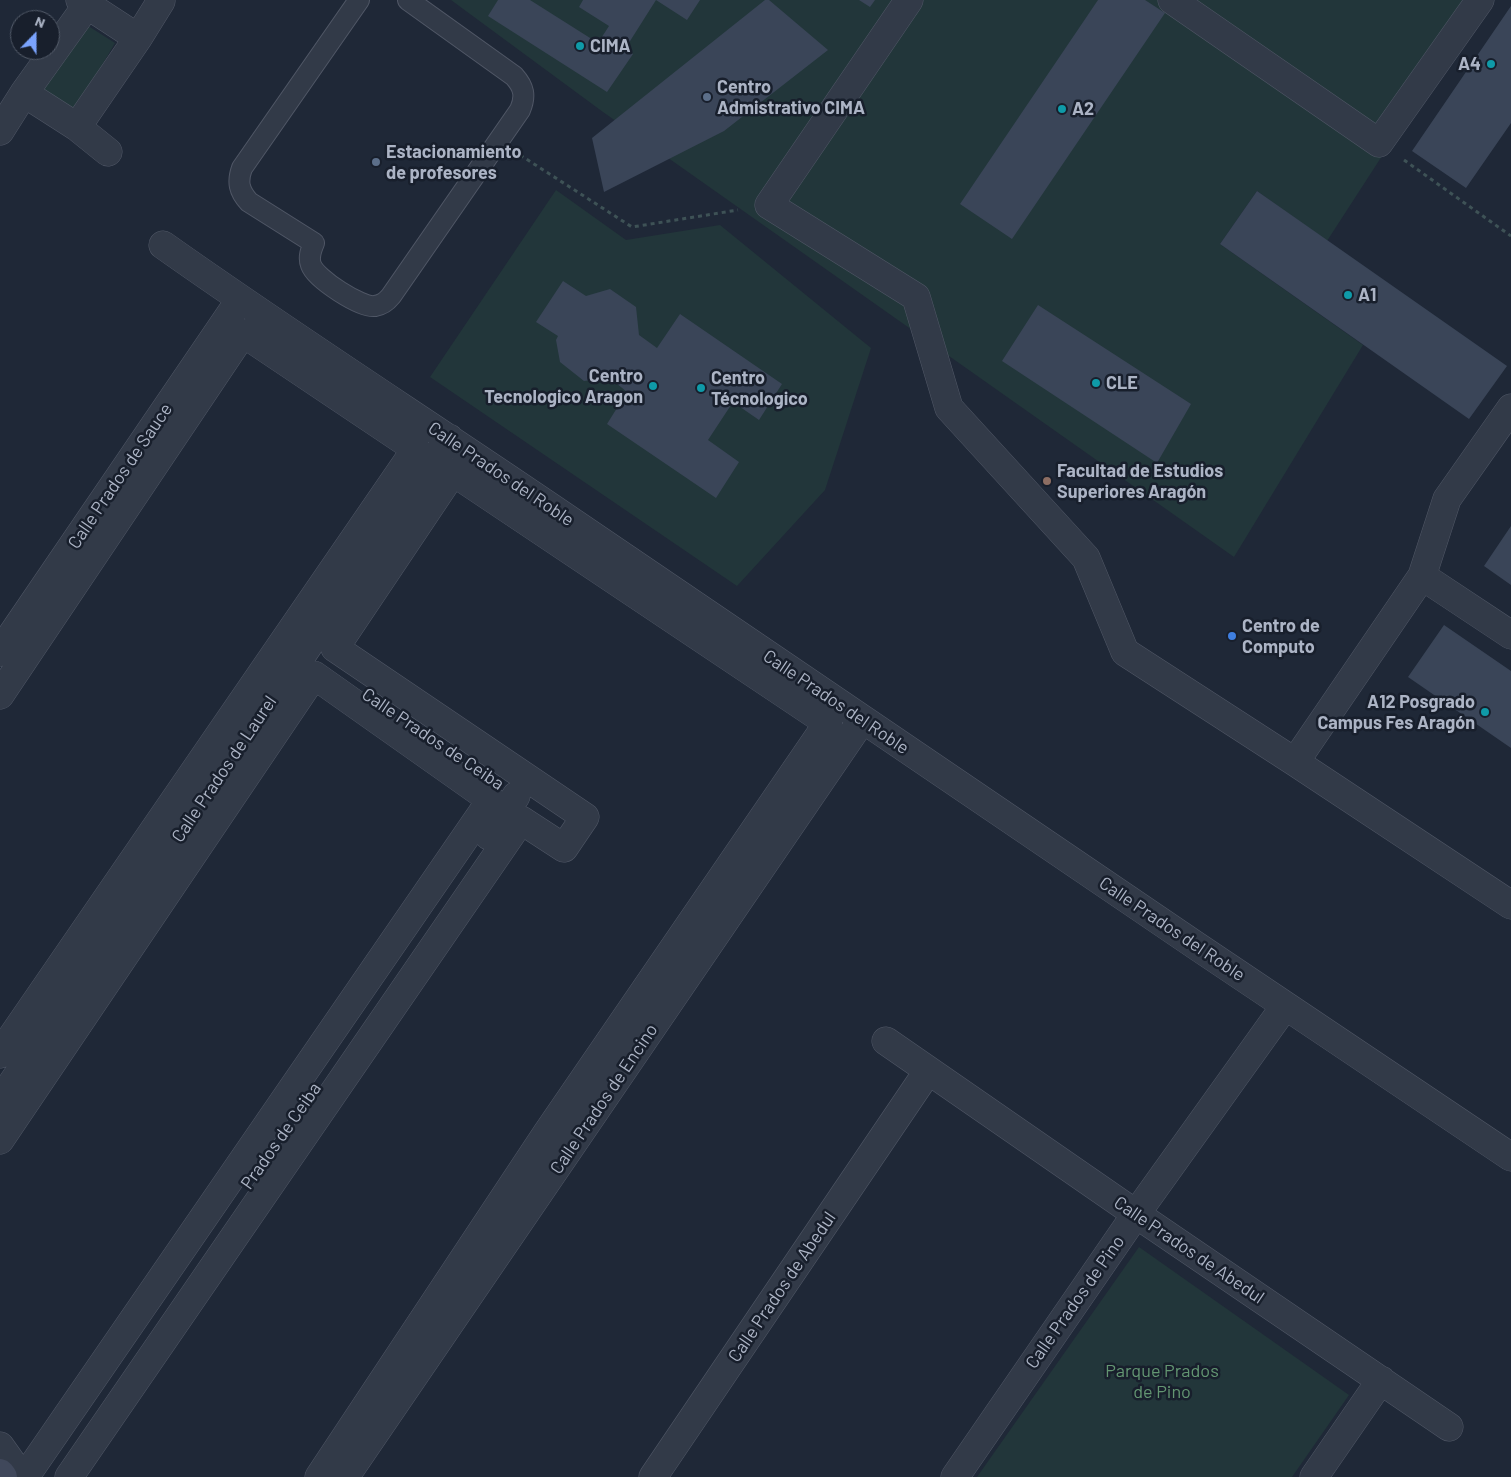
<!DOCTYPE html>
<meta charset="utf-8">
<style>
body{margin:0}
#map{position:relative;width:1511px;height:1477px;overflow:hidden;background:#1f2837;font-family:Barlow,sans-serif}
canvas{display:block}
.north{position:absolute;left:10px;top:10px;width:50px;height:50px;box-sizing:border-box;background:#181f2c;border:1px solid #535b69;border-radius:50%;rotate:22deg;font-size:14px;font-weight:700;line-height:20px;text-align:center;color:#acb4c5}
.north::after{content:'';display:block;margin:auto;width:18px;height:22px;background:#7aa3fd;clip-path:polygon(50% 0,100% 100%,50% 72%,0 100%)}
</style>
<div id="map">
<canvas width="1511" height="1477"></canvas>
<div class="north">N</div>
</div>
<script>
const ctx = document.querySelector('canvas').getContext('2d');
ctx.lineJoin = 'round';
function paint(path, color) { ctx.fillStyle = color; ctx.fill(path, 'evenodd'); }
function stroke(path, color, width, dash) { ctx.strokeStyle = color; ctx.lineWidth = width; ctx.lineCap = dash ? 'butt' : 'round'; ctx.setLineDash(dash || []); ctx.stroke(path); }
function drawText(font, color, halo, rows, align = 'center') {
  ctx.font = font + ' Barlow,sans-serif'; ctx.lineWidth = 5; ctx.setLineDash([]); ctx.textBaseline = 'middle'; ctx.strokeStyle = halo; ctx.fillStyle = color; for (const [text, x, y, turn = 0] of rows) {
    ctx.save(); ctx.translate(x, y); ctx.rotate((+turn || 0) * Math.PI / 180); ctx.textAlign = isNaN(turn) ? turn : align; if (halo) ctx.strokeText(text, 0, 0); ctx.fillText(text, 0, 0); ctx.restore();
  }
}
paint(new Path2D(`
 M451 0H1483L1327 241 1257 191 1220 244 1363 345 1234 557 603 112Z
 M82 22 115 43 75 111 37 86Z
 M556 190 626 240 720 225 871 348 825 490 737 586 430 377Z
 M1139 1247 1349 1395 1292 1477H977Z`), '#22363a');
paint(new Path2D(`
 M498 0H530L598 43 609 26 579 7 583 0H700L687 20 656 0 625 49 633 54 607 92 488 16Z
 M765 0H769L828 50 724 131 604 192 592 138Z
 M859 0H875L870 7Z
 M1098 0H1145L1165 13 1012 239 960 204Z
 M1511 6V123L1466 188 1412 151Z
 M1257 191 1507 366 1469 419 1220 244Z
 M563 281 586 296 610 289 636 307 639 335 657 348 680 314 782 384 759 420 733 402 708 440 739 462 716 498 607 424 627 392 610 378 584 381 560 362 556 340 558 336 536 322Z
 M1038 305 1191 404 1157 463 1002 361Z
 M1511 526V585L1484 566Z
 M1444 625 1511 671V748L1408 677Z`), '#3a4558');
const lane = new Path2D(`
 M359 0 242 168C237 182 239 191 249 202L314 243C311 250 308 257 311 265 316 279 361 308 375 306 382 305 387 301 391 296L520 110C526 96 524 87 514 76L408 0`);
const street = new Path2D(`
 M80 0 138 38
 M909 0 769 205 916 297 949 408 1086 558 1125 652 1295 762 1511 905
 M1172 0 1379 143 1480 0
 M24 93 77 127 108 152
 M77 127 138 38 161 1
 M0 131 24 93 87 5
 M163 245C290 335 421 419 549 506 869 725 1189 942 1511 1157
 M1422 576 1511 635
 M0 652 240 300
 M0 695 243 333 416 449 0 1054
 M1295 762 1422 576 1447 499 1511 408
 M489 836 516 796
 M886 1041 1136 1214 1449 1427
 M0 1101 449 438
 M0 1140 314 675 491 800 25 1477
 M0 1446 22 1477
 M69 1477 521 820 564 848 585 817 335 648 453 472 828 723 547 1133 319 1477
 M345 1477 862 720
 M653 1477 928 1071
 M955 1477 1136 1214 1285 1006
 M1314 1477 1381 1380`);
const secondary = new Path2D(`
 M0 1473 3 1477`);
stroke(lane, '#505766', 22);
stroke(street, '#505766', 29);
stroke(secondary, '#505766', 29);
stroke(new Path2D(`
 M520 155 632 227 738 210
 M1404 160 1511 236`), '#3e5256', 3, [4, 4]);
stroke(lane, '#323a48', 20);
stroke(street, '#323a48', 28);
stroke(secondary, '#40485b', 28);
for (const [x, y, r, color] of [
 [580,46,5,"#0f9aa8"],
 [1491,64,5,"#0f9aa8"],
 [707,97,5,"#5c6f8a"],
 [1062,109,5,"#0f9aa8"],
 [376,162,5,"#5c6f8a"],
 [1348,295,5,"#0f9aa8"],
 [1096,383,5,"#0f9aa8"],
 [653,386,5,"#0f9aa8"],
 [701,388,5,"#0f9aa8"],
 [1047,481,5,"#8d6e63"],
 [1232,636,5,"#3f7fe0"],
 [1485,712,5,"#0f9aa8"]
]) { const dot = new Path2D(); dot.arc(x, y, r, 0, 2 * Math.PI); ctx.fillStyle = color; ctx.fill(dot); stroke(dot, '#181f2c', 2); }
drawText('bold 18px', '#acb4c5', '#181f2c', [
 ["CIMA",590,46],
 ["A4",1481,64,"right"],
 ["Centro",717,87],
 ["Admistrativo CIMA",717,108],
 ["A2",1072,109],
 ["Estacionamiento",386,152],
 ["de profesores",386,173],
 ["A1",1358,295],
 ["Centro",643,376,"right"],
 ["Tecnologico Aragon",643,397,"right"],
 ["Centro",711,378],
 ["Técnologico",711,399],
 ["CLE",1106,383],
 ["Facultad de Estudios",1057,471],
 ["Superiores Aragón",1057,492],
 ["Centro de",1242,626],
 ["Computo",1242,647],
 ["A12 Posgrado",1475,702,"right"],
 ["Campus Fes Aragón",1475,723,"right"]
], 'left');
drawText('18px', '#acb4c5', '#181f2c', [
 ["Calle Prados del Roble",501,474,34],
 ["Calle Prados de Sauce",120,476,-56],
 ["Calle Prados del Roble",836,702,34],
 ["Calle Prados de Ceiba",433,739,34],
 ["Calle Prados de Laurel",224,769,-56],
 ["Calle Prados del Roble",1172,929,34],
 ["Calle Prados de Encino",604,1099,-56],
 ["Prados de Ceiba",281,1136,-55],
 ["Calle Prados de Abedul",1189,1250,34],
 ["Calle Prados de Abedul",782,1287,-56],
 ["Calle Prados de Pino",1075,1302,-55]
]);
drawText('18px', '#639672', '#181f2c', [
 ["Parque Prados",1162,1371],
 ["de Pino",1162,1392]
]);
</script>
